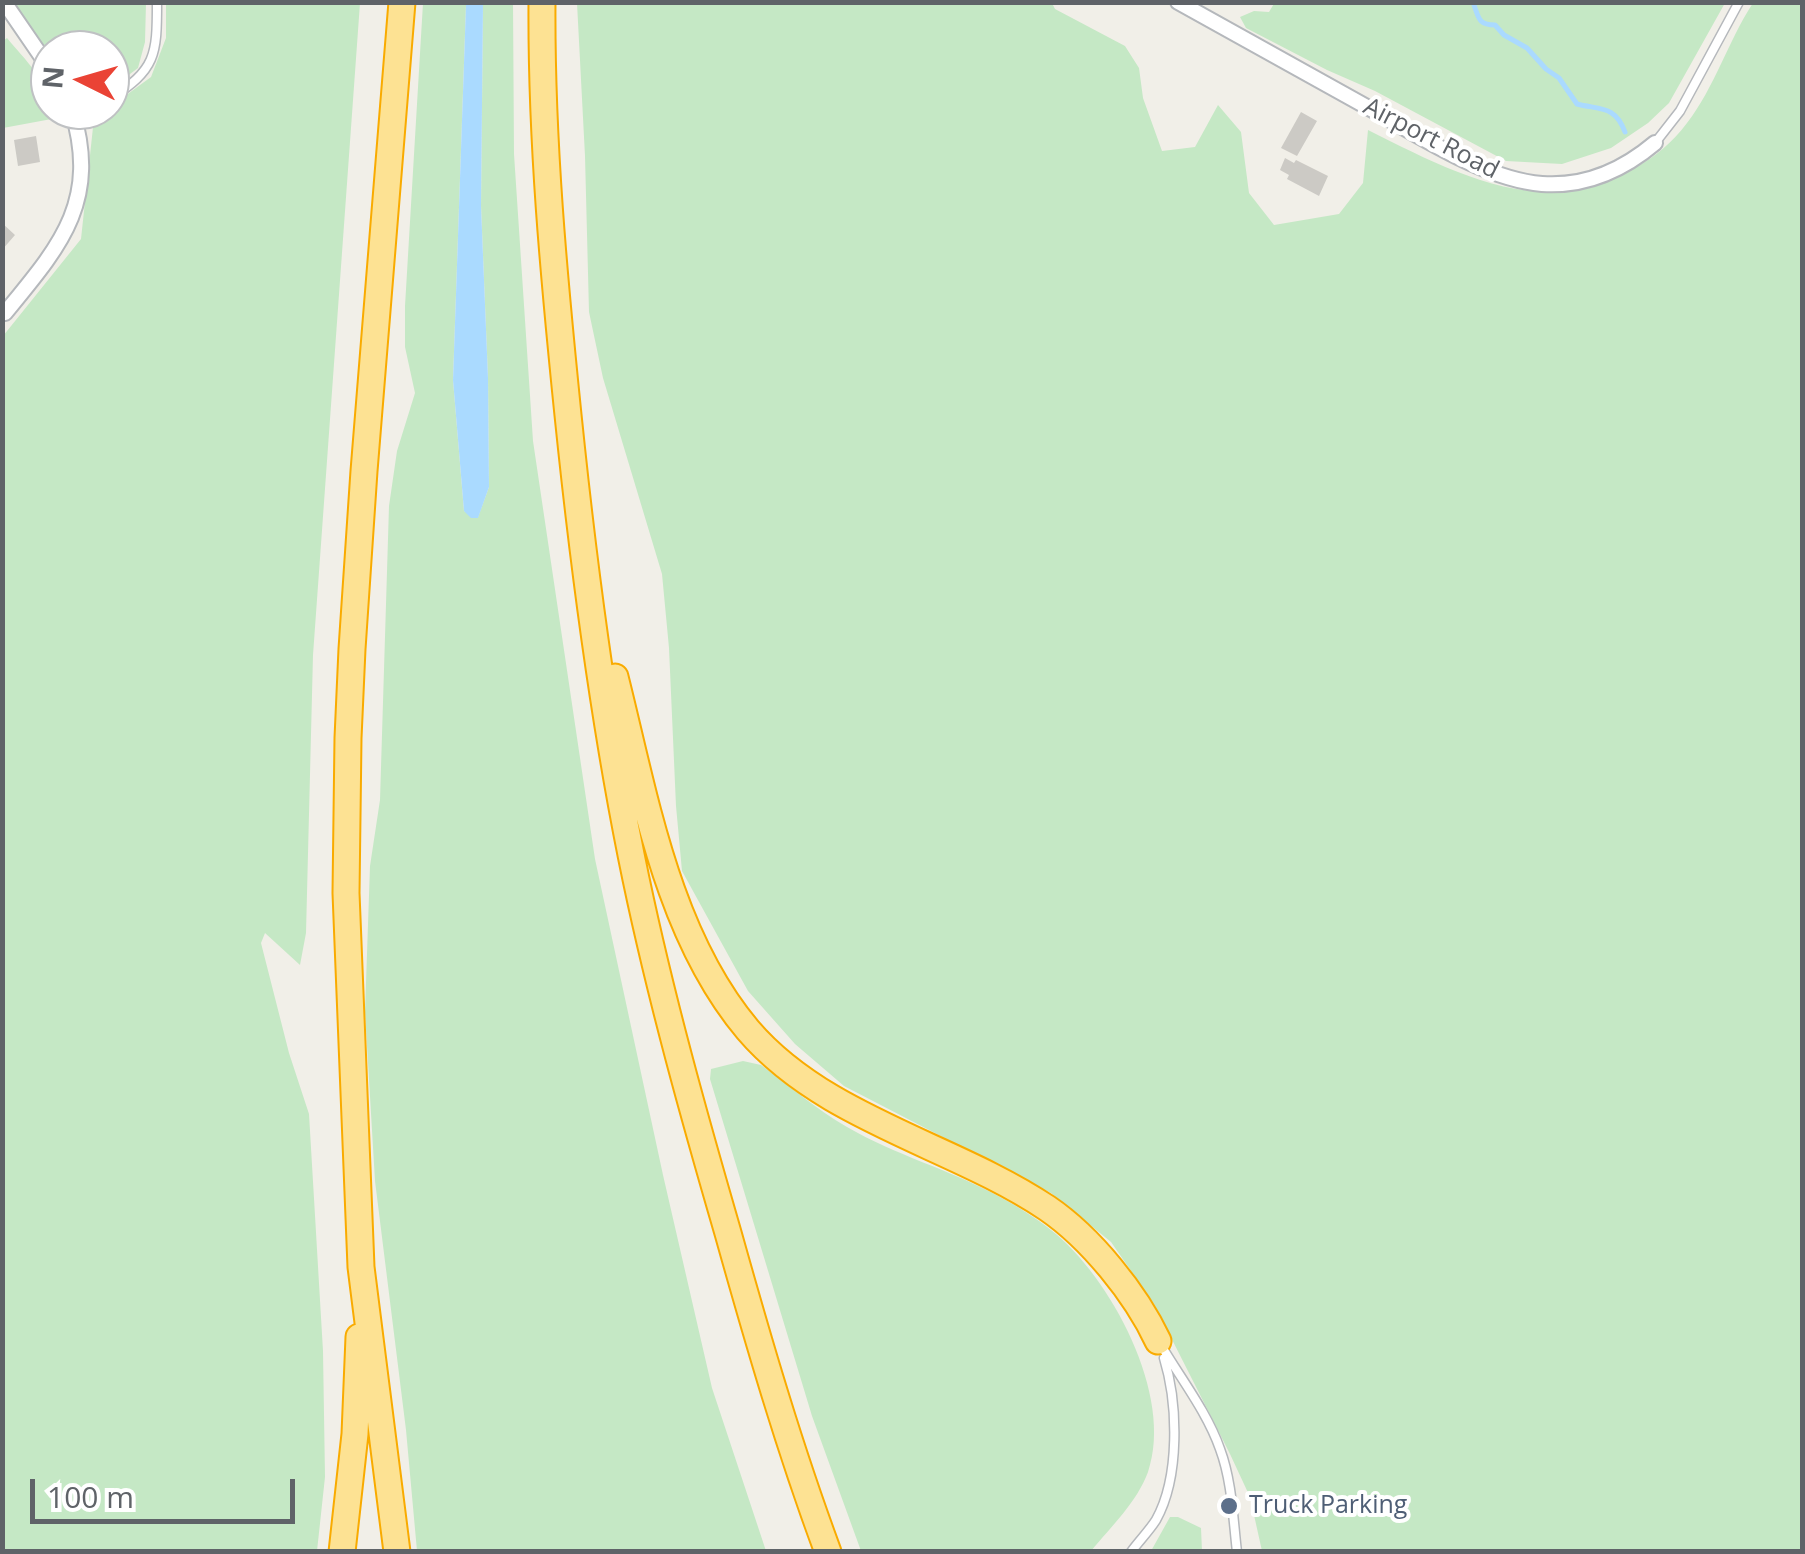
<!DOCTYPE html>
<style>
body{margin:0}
#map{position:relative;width:1805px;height:1554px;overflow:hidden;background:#f1efe8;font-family:"Open Sans",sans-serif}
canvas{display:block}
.frame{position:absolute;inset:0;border:5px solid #5f6368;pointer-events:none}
.north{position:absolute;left:30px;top:30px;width:100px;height:100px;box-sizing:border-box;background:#fff;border:2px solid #bfc1c3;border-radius:50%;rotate:275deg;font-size:28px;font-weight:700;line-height:40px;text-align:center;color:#5f6368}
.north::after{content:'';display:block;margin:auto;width:35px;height:45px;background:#ea4335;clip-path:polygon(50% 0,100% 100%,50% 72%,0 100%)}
.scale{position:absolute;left:30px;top:1479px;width:265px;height:45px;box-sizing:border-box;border:5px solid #5f6368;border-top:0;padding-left:12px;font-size:30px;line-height:35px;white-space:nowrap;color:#5f6368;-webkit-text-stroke:8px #fff;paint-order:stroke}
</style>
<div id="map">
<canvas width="1805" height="1554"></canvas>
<div class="frame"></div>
<div class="north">N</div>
<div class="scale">100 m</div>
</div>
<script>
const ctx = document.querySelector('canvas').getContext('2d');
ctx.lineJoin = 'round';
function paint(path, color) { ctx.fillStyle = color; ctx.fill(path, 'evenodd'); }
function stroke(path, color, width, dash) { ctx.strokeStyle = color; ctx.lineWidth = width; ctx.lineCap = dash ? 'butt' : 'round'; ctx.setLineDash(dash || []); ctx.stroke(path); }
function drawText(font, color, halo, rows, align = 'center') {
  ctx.font = font + ' "Open Sans",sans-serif'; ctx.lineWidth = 8; ctx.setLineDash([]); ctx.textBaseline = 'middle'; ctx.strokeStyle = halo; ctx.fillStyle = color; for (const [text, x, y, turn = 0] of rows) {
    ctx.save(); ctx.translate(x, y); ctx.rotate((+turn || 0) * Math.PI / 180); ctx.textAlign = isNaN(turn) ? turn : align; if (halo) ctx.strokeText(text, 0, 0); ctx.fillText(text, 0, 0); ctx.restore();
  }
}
paint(new Path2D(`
 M1275 2H1466L1477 5 1487 2 1725 3 1669 103 1648 123 1611 148 1562 164 1506 161 1375 91 1327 70 1246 28 1240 17 1254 11 1269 12Z
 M12 3H146L145 42 138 68 110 89V50H50V58Z
 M166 3H360L313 655 306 933 300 965 265 933 261 943 289 1053 309 1114 323 1351 325 1477 317 1551H3V336L81 239 94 118 106 110H110V107L151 77 166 38Z
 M423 3H472L466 5 453 380 464 511 478 517 489 487 488 378 481 206 483 5 478 3H513L514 154 533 441 595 859 663 1175 712 1388 766 1551H417L406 1430 375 1181 365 1012 370 866 380 800 389 506 397 451 415 393 405 347V306Z
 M577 3H1052L1055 9 1125 46 1139 68 1143 98 1162 151 1195 147 1218 105 1241 132 1249 193 1274 225 1339 214 1363 183 1368 130C1452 172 1545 223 1635 168 1656 156 1672 143 1687 123 1715 87 1728 41 1753 3H1802V1551H1262L1250 1497 1230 1454 1154 1304 1111 1242 1051 1193 844 1086 795 1044 748 991 682 871 676 806 669 648 662 574 603 378 589 312 585 156Z
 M7 38C24 59 50 82 50 110H54L57 118 3 128V41Z
 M743 1061 761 1065C789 1085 817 1110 847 1127 895 1155 951 1170 1000 1197 1017 1206 1036 1218 1051 1230 1110 1276 1175 1396 1148 1472 1137 1502 1111 1527 1091 1551H861L812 1416 710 1079 711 1069Z
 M1170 1517H1178L1201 1528 1202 1551H1151Z`), '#c5e8c5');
paint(new Path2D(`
 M478 2 483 4 481 206 488 378 489 487 478 518H471L464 511 453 380 466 5Z`), '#aadaff');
stroke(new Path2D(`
 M1474 5C1479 19 1479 25 1495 25L1504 35 1527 48 1546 69 1559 78 1577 104C1600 110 1615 105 1625 132`), '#aadaff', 5);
paint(new Path2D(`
 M1301 112 1317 121 1297 156 1281 148Z
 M36 136 40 162 18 166 14 140Z
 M1285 158 1294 163 1296 160 1328 176 1319 196 1287 179 1289 175 1280 170Z
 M2 223 15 235 2 250Z`), '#cccac5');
const service = new Path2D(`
 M110 99C156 69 157 56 157 2
 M76 122 94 110
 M1655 143 1680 111 1739 2
 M1161 1345C1181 1379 1207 1412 1220 1449 1232 1481 1233 1518 1237 1552
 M1131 1552C1139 1541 1149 1531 1156 1520 1180 1477 1178 1404 1164 1358`);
const minor = new Path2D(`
 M4 2 50 69
 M1178 2C1241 37 1304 72 1367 107 1419 135 1483 179 1542 184 1585 187 1623 170 1655 143
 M5 313C60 246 100 202 72 110`);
const motorway = new Path2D(`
 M542 2C541 140 554 278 568 415 584 571 604 726 636 879 661 998 694 1116 728 1233 758 1340 789 1447 828 1552
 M615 677C645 796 667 934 748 1030 824 1119 953 1145 1047 1208 1091 1238 1136 1294 1158 1341
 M342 1552 355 1434 359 1337
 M397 1552 361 1267 346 893 348 738 352 649 364 471 402 2`);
stroke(service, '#b5b8bc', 11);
stroke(minor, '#b5b8bc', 18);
stroke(motorway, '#f9ab00', 29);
stroke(service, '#fff', 8);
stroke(minor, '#fff', 14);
stroke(motorway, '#fde293', 25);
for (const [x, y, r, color] of [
 [1229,1506,10,"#5c6f8a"]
]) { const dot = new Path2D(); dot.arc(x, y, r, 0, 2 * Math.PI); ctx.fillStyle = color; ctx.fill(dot); stroke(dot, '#fff', 4); }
drawText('25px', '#5f6368', '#fff', [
 ["Airport Road",1431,139,27]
]);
drawText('25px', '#4e5e75', '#fff', [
 ["Truck Parking",1249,1506]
], 'left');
</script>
